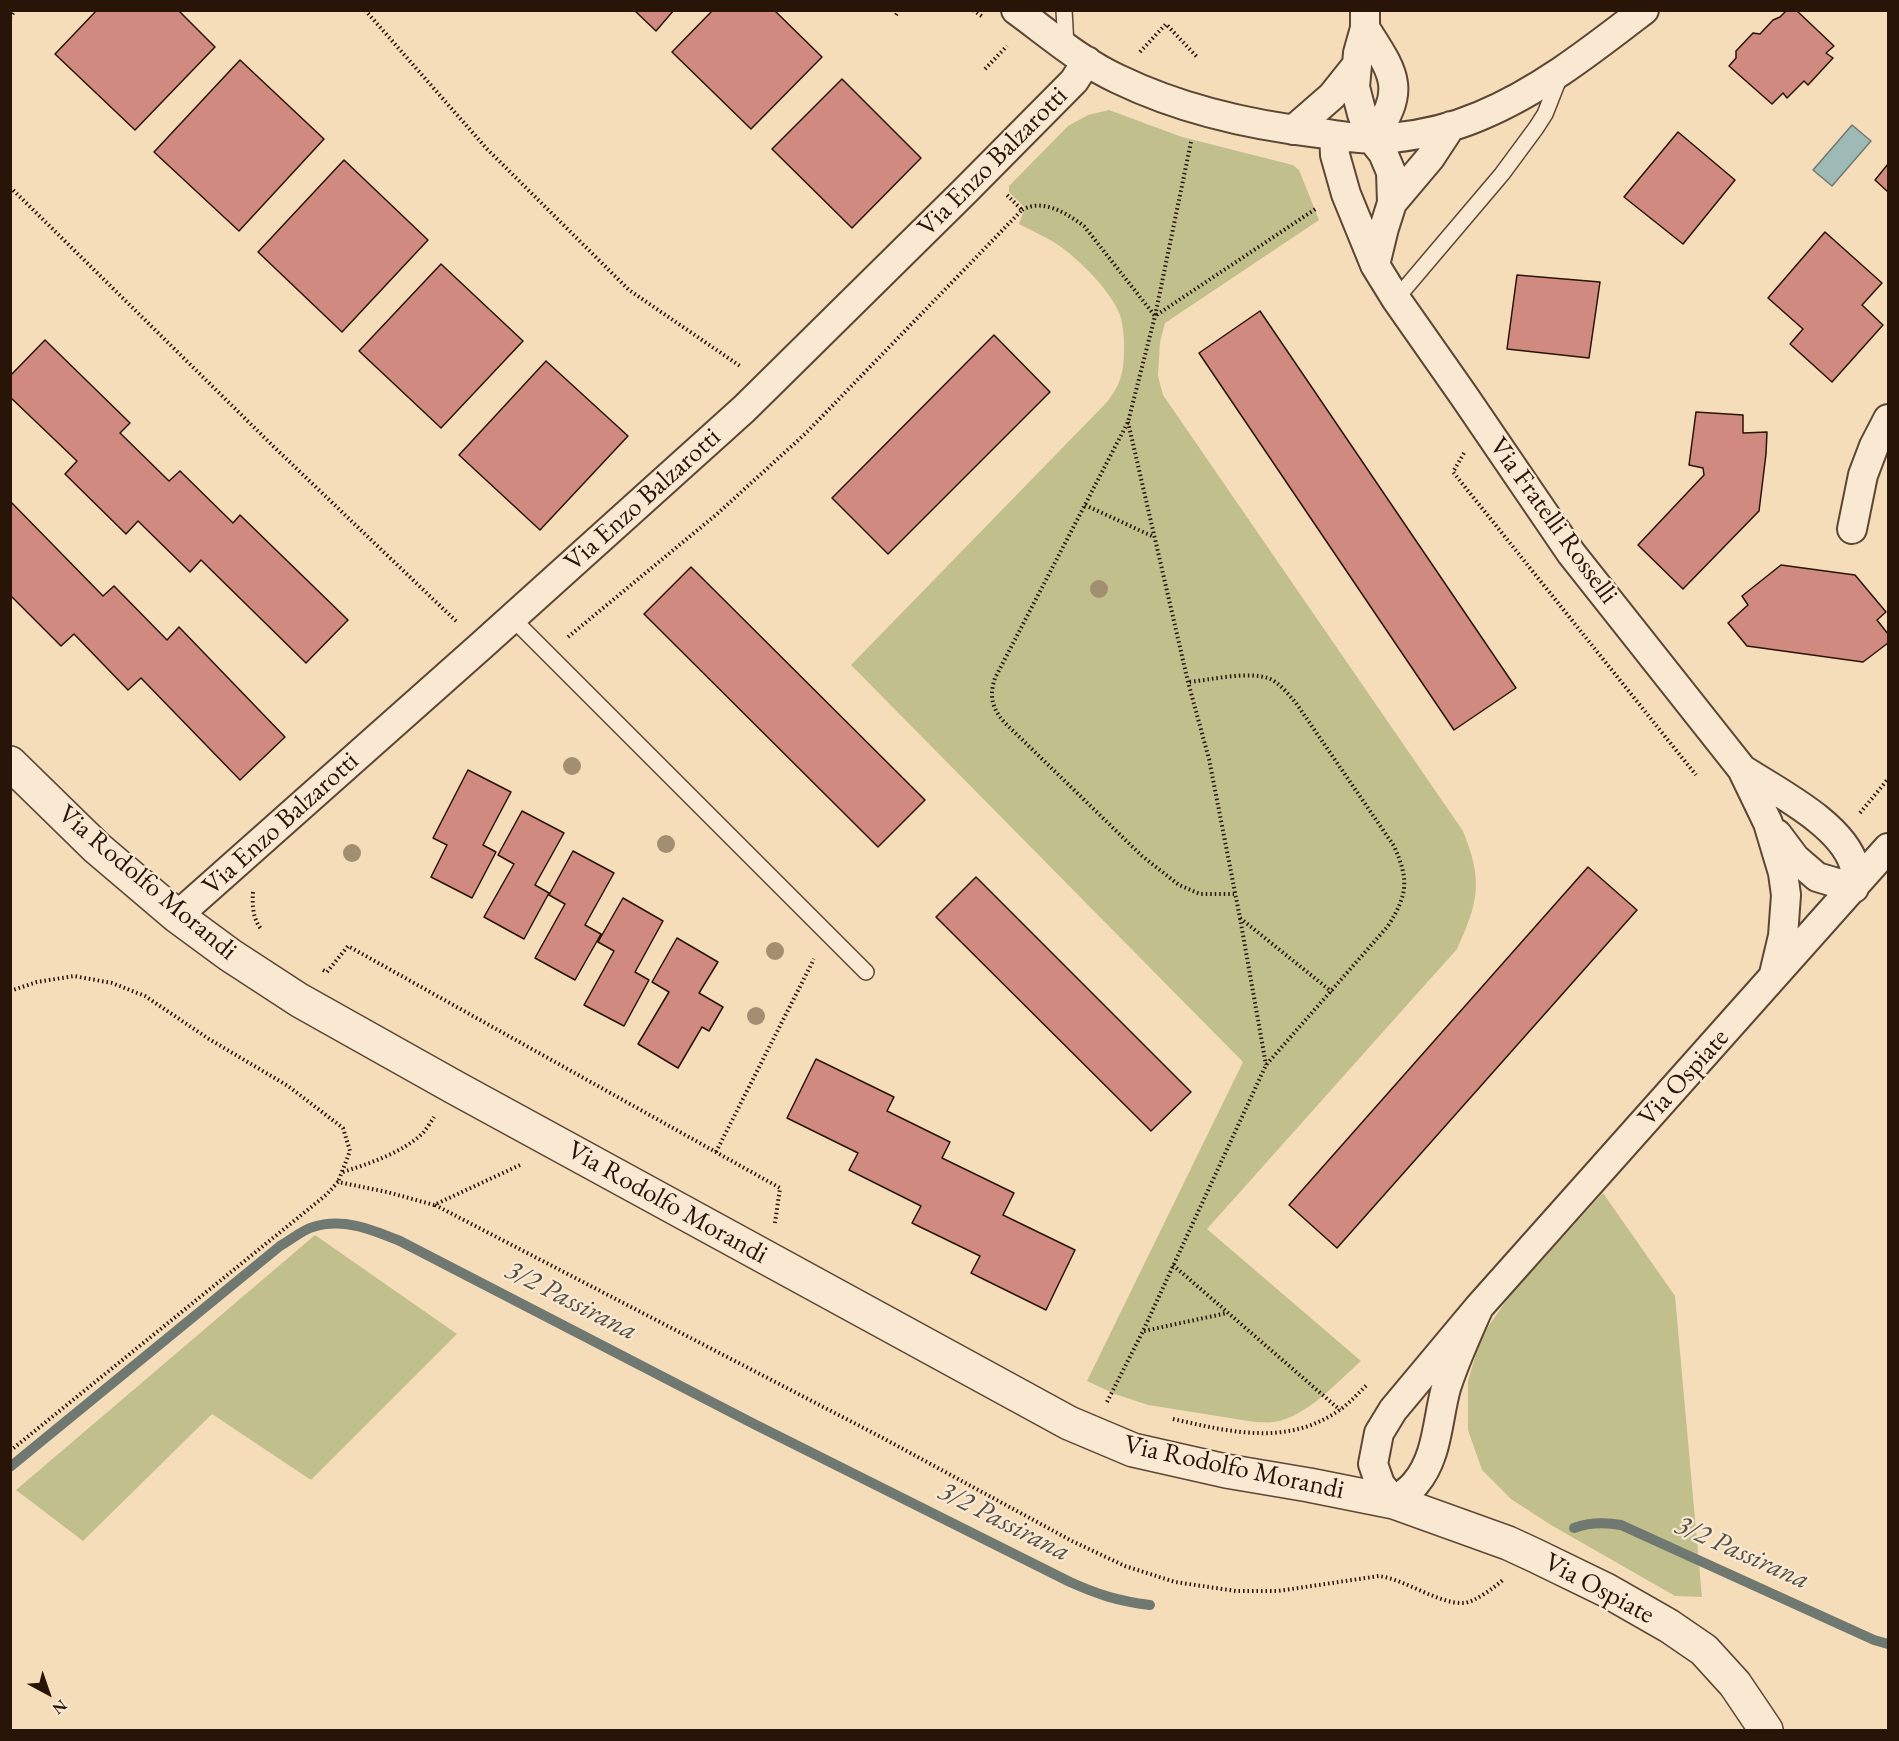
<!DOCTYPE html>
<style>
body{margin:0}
#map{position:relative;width:1899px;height:1741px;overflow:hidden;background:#f6ddba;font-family:"EB Garamond",serif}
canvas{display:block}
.frame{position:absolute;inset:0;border:12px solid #291408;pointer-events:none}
.north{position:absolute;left:18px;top:1663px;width:60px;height:60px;-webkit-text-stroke:4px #f9e9d2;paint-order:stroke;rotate:140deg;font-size:16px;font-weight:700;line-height:24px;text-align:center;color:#291408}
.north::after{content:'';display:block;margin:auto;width:21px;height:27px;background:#291408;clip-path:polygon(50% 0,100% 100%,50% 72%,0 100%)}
</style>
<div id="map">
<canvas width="1899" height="1741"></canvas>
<div class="frame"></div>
<div class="north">N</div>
</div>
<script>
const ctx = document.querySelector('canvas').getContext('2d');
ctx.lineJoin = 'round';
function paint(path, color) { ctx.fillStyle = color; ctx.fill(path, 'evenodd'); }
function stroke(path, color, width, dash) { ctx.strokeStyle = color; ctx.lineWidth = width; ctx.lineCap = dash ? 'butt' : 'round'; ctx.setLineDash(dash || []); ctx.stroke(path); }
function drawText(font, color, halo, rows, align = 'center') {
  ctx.font = font + ' "EB Garamond",serif'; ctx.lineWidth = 4.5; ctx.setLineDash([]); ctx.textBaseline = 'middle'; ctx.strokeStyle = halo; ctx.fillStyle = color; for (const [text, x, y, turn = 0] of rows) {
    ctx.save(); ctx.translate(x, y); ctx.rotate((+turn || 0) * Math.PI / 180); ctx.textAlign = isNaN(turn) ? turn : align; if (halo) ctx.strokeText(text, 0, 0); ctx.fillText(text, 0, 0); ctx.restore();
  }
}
paint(new Path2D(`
 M1109 110 1182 137 1293 165 1299 170 1319 220 1165 323 1160 342 1158 376 1163 395 1463 831C1483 881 1479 901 1457 949L1207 1229 1361 1361C1337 1382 1307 1417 1274 1422 1268 1423 1261 1422 1255 1422L1148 1405 1115 1394 1087 1381 1243 1062 851 665 1107 402C1122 383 1124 370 1124 346 1124 336 1123 325 1120 315 1111 290 1074 254 1052 241 1042 235 1030 230 1019 224L1025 208 1009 192V186L1068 126 1088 115Z
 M1603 1193 1675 1296 1702 1597 1675 1596 1551 1525 1511 1499 1482 1470 1468 1430V1381L1481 1337 1508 1298Z
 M315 1235 457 1334 311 1480 212 1414 83 1541 16 1490Z`), '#c1c08c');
const water = new Path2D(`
 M1852 125 1871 141 1832 186 1813 170Z`);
paint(water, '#9ebab7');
stroke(water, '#6f7871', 1.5);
stroke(new Path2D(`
 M10 1467 280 1246C291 1240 302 1230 313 1227 343 1217 373 1230 400 1241L754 1424 1070 1582C1099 1595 1118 1601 1150 1605
 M1574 1528C1590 1522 1604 1522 1621 1525L1874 1640 1888 1644`), '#6f7871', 10);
const building = new Path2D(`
 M97 10H178L215 47 135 130 55 54Z
 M634 10H674L656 31Z
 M713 10H774L822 57 751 129 672 52Z
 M1787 10H1796L1834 46 1826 53 1833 58 1808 85 1804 81 1787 98 1783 93 1772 104 1729 66 1736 58V51L1753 33 1760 34 1773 20 1780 17Z
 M240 60 324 139 239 231 154 152Z
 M842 79 921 158 852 228 772 149Z
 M1678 132 1735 180 1683 244 1624 197Z
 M344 160 428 240 342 332 258 252Z
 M1888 164V192L1875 180Z
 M1825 232 1882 283 1862 305 1883 325 1832 382 1790 344 1803 329 1768 298Z
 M441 264 523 341 441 428 359 351Z
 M1517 275 1600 282 1589 358 1507 349Z
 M1260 311 1516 688 1454 730 1199 353Z
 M994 335 1050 392 888 554 832 498Z
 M45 340 130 423 120 433 169 481 180 471 233 523 240 515 348 620 306 663 201 560 190 572 138 521 126 534 65 474 77 461 10 397V376Z
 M546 361 628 436 540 530 459 455Z
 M1696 412 1743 415V433L1767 432 1766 454 1759 511 1683 589 1638 545 1704 475 1703 468 1689 465Z
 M10 501 103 596 114 586 167 640 179 627 285 737 240 780 141 678 128 690 74 634 61 646 10 595Z
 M1781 565 1855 575 1886 612 1877 620 1888 634V643L1863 662 1747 646 1728 623 1748 605 1742 596Z
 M691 567 925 800 878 847 644 614Z
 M468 770 511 792 483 845 496 852 472 898 431 877 447 845 433 838Z
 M522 811 564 833 535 885 549 893 524 939 484 917 514 864 498 855Z
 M573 851 614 873 585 925 601 934 575 980 535 958 565 904 549 895Z
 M1588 867 1637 910 1337 1248 1289 1205Z
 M976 877 1191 1092 1151 1131 936 917Z
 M623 898 663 921 635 972 649 980 624 1026 584 1005 614 951 598 942Z
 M677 938 718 962 699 993 723 1007 709 1031 702 1027 678 1068 638 1044 669 992 652 982Z
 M816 1059 894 1097 887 1111 950 1142 942 1158 1014 1193 1003 1215 1075 1250 1046 1310 971 1273 980 1256 912 1223 921 1206 849 1170 858 1153 787 1118Z`);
paint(building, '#d08a7f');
stroke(building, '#291408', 1.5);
const service = new Path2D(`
 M1064 10 1066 46
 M1396 299 1502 174 1536 128 1545 114 1560 76
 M512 618 866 972`);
const minor = new Path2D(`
 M1016 10C1049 34 1081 62 1118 79 1182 110 1249 125 1319 133 1343 136 1368 141 1392 138 1421 135 1452 128 1480 116 1540 91 1592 50 1644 10
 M1365 10V28L1358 53 1355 87 1362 114 1372 139 1383 153 1391 172 1392 203 1384 228 1375 265
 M1365 28C1395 75 1407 89 1372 139
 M1293 130 1332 96 1356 66
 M1334 135 1335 155 1346 194 1375 265 1396 299 1464 396 1571 553 1742 769 1768 823 1783 873 1786 895 1783 936 1774 974
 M1392 203 1430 158 1451 126
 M1852 529 1863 475 1874 446 1888 419
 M1742 769C1777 792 1842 824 1854 865 1856 871 1854 881 1854 888
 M1777 834 1795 858 1817 877 1854 888
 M177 916 481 646 744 409 965 191 1074 81 1087 61
 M1479 1307C1467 1334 1455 1360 1446 1388 1437 1421 1438 1457 1415 1484 1409 1491 1401 1496 1394 1502L1380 1484 1373 1464 1379 1433 1393 1410 1479 1307 1888 848`);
const tertiary = new Path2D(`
 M10 763 97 848 177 916 230 955 299 1000 454 1087 1069 1423 1133 1450 1226 1471 1309 1485 1394 1502 1508 1543 1534 1555 1606 1590 1669 1626 1704 1650 1735 1684 1766 1730`);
stroke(service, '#5c4634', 18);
stroke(minor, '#5c4634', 32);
stroke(tertiary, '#5c4634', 36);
stroke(new Path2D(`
 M365 10 487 149 629 290 740 366
 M973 10 983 17
 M896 15 899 10
 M10 18 15 10
 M1140 52 1166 24 1197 57
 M985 69 1007 46
 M1191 142 1155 316 1128 422 995 678C989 696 992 708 1004 722L1142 856 1179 885 1200 894H1234
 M10 187 274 447 457 622
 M1022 210C1043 198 1066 213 1084 226L1155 316 1317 208
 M1128 422 1188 682 1209 759 1240 918 1266 1065
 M1464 453 1453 472 1696 775
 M1085 505 1154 537
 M568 637 717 514 805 434 1022 210 1007 195
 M1860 813 1888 779
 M253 892C252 906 253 920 262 930
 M1240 918 1332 992
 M323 970 327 972 348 946 780 1188 775 1223
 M10 991 37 982 74 976 112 983 145 996 209 1039 288 1086 343 1128 350 1151 338 1182
 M716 1152 814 959
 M343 1172C370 1163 402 1153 423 1133 427 1128 431 1122 434 1117
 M435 1205 881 1437 1072 1541 1125 1566 1175 1582 1236 1591H1278L1379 1576C1407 1580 1438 1604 1464 1603 1475 1602 1495 1587 1504 1579
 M1173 1265 1340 1410
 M1144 1331 1227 1313
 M1107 1402 1143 1331 1266 1065 1388 926C1408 894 1409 880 1394 846L1296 703C1288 694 1279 682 1268 678 1246 671 1211 680 1188 682
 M1173 1419C1231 1432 1288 1447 1341 1409 1351 1402 1359 1392 1368 1384
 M10 1451 326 1195 338 1182 387 1192 434 1205 520 1165`), '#291408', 4, [1.5, 3]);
stroke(service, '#f9e9d2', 15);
stroke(minor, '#f9e9d2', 28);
stroke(tertiary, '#f9e9d2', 33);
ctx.fillStyle = '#a28f71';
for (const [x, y] of [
 [1099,589],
 [572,766],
 [666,844],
 [352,853],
 [775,951],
 [756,1016]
]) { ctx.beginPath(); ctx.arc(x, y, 9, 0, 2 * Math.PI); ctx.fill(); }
drawText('27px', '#291408', '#f9e9d2', [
 ["Via Enzo Balzarotti",993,162,-45],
 ["Via Enzo Balzarotti",643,500,-42],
 ["Via Fratelli Rosselli",1553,521,54],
 ["Via Enzo Balzarotti",281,824,-42],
 ["Via Rodolfo Morandi",147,883,40],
 ["Via Ospiate",1684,1078,-48],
 ["Via Rodolfo Morandi",667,1203,29],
 ["Via Rodolfo Morandi",1234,1468,12],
 ["Via Ospiate",1599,1589,28]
]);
drawText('italic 28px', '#524e45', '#f9e9d2', [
 ["3/2 Passirana",571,1301,27],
 ["3/2 Passirana",1004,1522,27],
 ["3/2 Passirana",1742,1553,24]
]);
</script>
